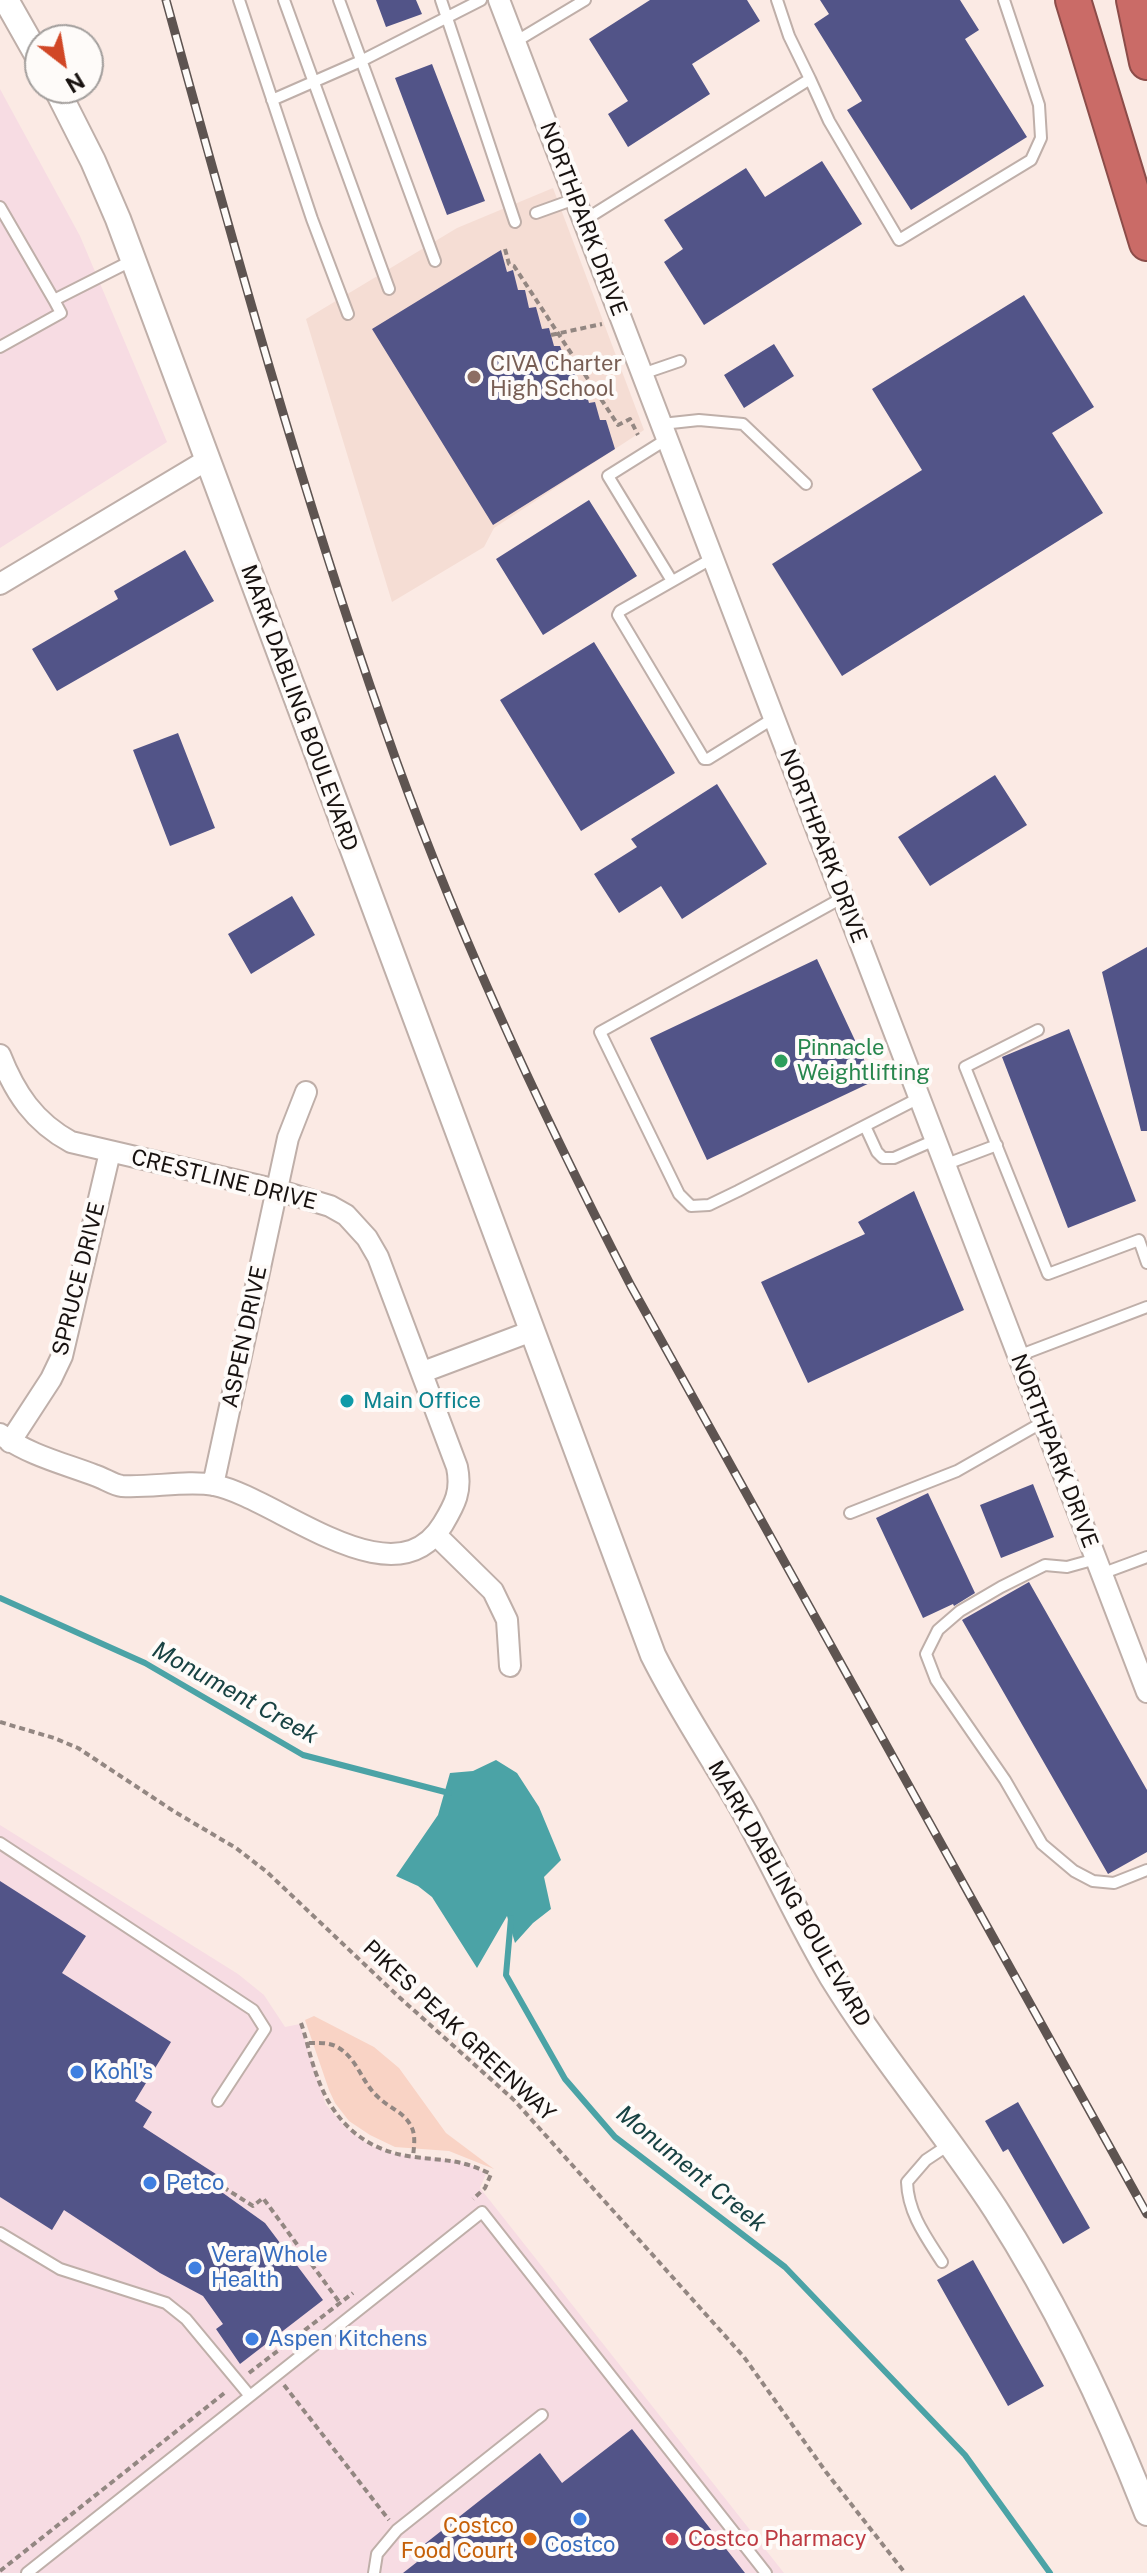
<!DOCTYPE html>
<style>
body{margin:0}
#map{position:relative;width:1147px;height:2573px;overflow:hidden;background:#fbeae4;font-family:"Public Sans",sans-serif}
canvas{display:block}
.north{position:absolute;left:24px;top:24px;width:80px;height:80px;box-sizing:border-box;background:#fefbf9;border:2px solid #a29e9c;border-radius:50%;rotate:149deg;font-size:22px;font-weight:700;line-height:32px;text-align:center;color:#181210}
.north::after{content:'';display:block;margin:auto;width:28px;height:36px;background:#d14726;clip-path:polygon(50% 0,100% 100%,50% 72%,0 100%)}
</style>
<div id="map">
<canvas width="1147" height="2573"></canvas>
<div class="north">N</div>
</div>
<script>
const ctx = document.querySelector('canvas').getContext('2d');
ctx.lineJoin = 'round';
function paint(path, color) { ctx.fillStyle = color; ctx.fill(path, 'evenodd'); }
function stroke(path, color, width, dash) { ctx.strokeStyle = color; ctx.lineWidth = width; ctx.lineCap = dash ? 'butt' : 'round'; ctx.setLineDash(dash || []); ctx.stroke(path); }
function drawText(font, color, halo, rows, align = 'center') {
  ctx.font = font + ' "Public Sans",sans-serif'; ctx.lineWidth = 8; ctx.setLineDash([]); ctx.textBaseline = 'middle'; ctx.strokeStyle = halo; ctx.fillStyle = color; for (const [text, x, y, turn = 0] of rows) {
    ctx.save(); ctx.translate(x, y); ctx.rotate((+turn || 0) * Math.PI / 180); ctx.textAlign = isNaN(turn) ? turn : align; if (halo) ctx.strokeText(text, 0, 0); ctx.fillText(text, 0, 0); ctx.restore();
  }
}
paint(new Path2D(`
 M0 89 80 236 167 442 0 548Z
 M0 1825 238 1974 264 1995 285 2027 300 2024 326 2105 347 2129 371 2146 399 2155 451 2160 474 2166 486 2174 480 2188 784 2573H0Z`), '#f7dce3');
paint(new Path2D(`
 M553 188 644 430 494 528 484 547 392 602 306 319 457 228Z`), '#f5ddd4');
paint(new Path2D(`
 M314 2016 374 2047 399 2068 446 2133 494 2169 449 2151 395 2147 370 2135 349 2121 335 2103 329 2090 305 2020Z`), '#f9d3c5');
paint(new Path2D(`
 M496 1760 517 1773 539 1807 561 1860 544 1877 551 1909 533 1923 515 1943 507 1916 477 1968 432 1897 418 1886 396 1876 438 1815 450 1773 473 1771Z`), '#4ba3a6');
stroke(new Path2D(`
 M0 1598 145 1663 303 1755 449 1793
 M511 1918 506 1975 565 2079 615 2137 785 2267 965 2455 1050 2573`), '#4ba3a6', 6);
paint(new Path2D(`
 M376 0H416L422 14 386 27Z
 M650 0H747L760 21 692 64 710 94 628 147 608 114 628 101 589 39Z
 M820 0H960L979 30 965 39 1027 137 911 210 847 110 862 101 814 24 829 14Z
 M432 64 485 201 447 215 395 78Z
 M822 161 862 224 704 325 664 262 683 249 664 220 746 168 765 197Z
 M501 250 507 272 513 270 518 290H525L529 308 536 307 542 329 549 328 554 346H560L567 365H572L578 384 583 383 589 403 595 402 600 420H606L615 449 493 525 372 329Z
 M1024 295 1094 407 1052 433 1103 513 842 676 772 564 922 470 872 389Z
 M774 344 794 376 744 408 724 375Z
 M589 500 637 576 543 635 496 559Z
 M185 550 214 601 57 691 32 649 118 599 114 591Z
 M594 642 675 773 581 831 500 700Z
 M178 733 215 828 170 846 133 750Z
 M995 775 1027 825 930 886 898 837Z
 M717 784 767 864 682 919 661 886 619 913 594 874 637 847 631 839Z
 M292 896 315 935 251 974 228 934Z
 M1147 947V1131H1141L1102 972Z
 M817 959 874 1081 707 1160 650 1038Z
 M1069 1029 1136 1201 1068 1228 1002 1057Z
 M914 1191 964 1310 808 1383 761 1282 865 1234 858 1222Z
 M1033 1484 1054 1537 1001 1558 980 1505Z
 M928 1493 975 1593 954 1606 953 1604 923 1618 876 1518Z
 M1029 1582 1147 1790V1852L1108 1874 962 1620Z
 M0 1881 86 1936 62 1973 171 2042 135 2101 152 2112 143 2127 222 2178 216 2188 265 2223 323 2300 240 2364 216 2329 223 2324 203 2296 160 2273 64 2210 52 2230 0 2197Z
 M1018 2102 1090 2228 1063 2244 1008 2149 1003 2152 985 2121Z
 M973 2260 1044 2386 1008 2406 937 2280Z
 M632 2429 745 2573H403L417 2562 412 2554 540 2453 562 2483Z`), '#525488');
const service = new Path2D(`
 M239 0 312 219 348 314
 M284 0 389 289
 M339 0 435 261
 M441 0 515 222
 M515 42 585 0
 M810 79 829 121 899 240 1031 160 1041 138 1039 105 1004 0
 M272 100 361 61 481 0
 M0 207 54 300 133 260
 M536 213 575 199
 M583 221 810 79 789 36 777 0
 M0 347 61 313 54 300
 M642 374 680 361
 M662 424 699 420 743 424 806 484
 M667 439 608 476 672 581
 M713 558 620 611 618 615 704 759H708L774 718
 M842 898 600 1032 679 1194 691 1206 709 1205 738 1191 919 1098
 M1038 1030 965 1067 1048 1274 1139 1240 1147 1263
 M865 1126 877 1152 883 1158H894L935 1140
 M944 1165 997 1145
 M1018 1356 1147 1307
 M850 1513 957 1471 1043 1422
 M1096 1559 1067 1567 1045 1565 1001 1587 960 1611 938 1630 926 1654 936 1680 1005 1780 1042 1844 1074 1871 1093 1881 1114 1883 1147 1870
 M1101 1574 1147 1557
 M0 1843 253 2010 265 2029 218 2101
 M0 2233 60 2269 166 2303 186 2319 250 2396
 M942 2262C926 2237 908 2213 907 2182L926 2160 950 2144
 M27 2573 482 2212 766 2573
 M374 2573 377 2554 397 2530 542 2415`);
const minor = new Path2D(`
 M499 0 1147 1692
 M0 584 207 460
 M0 1055C15 1093 34 1122 71 1142L277 1190 330 1206 346 1215 367 1238 378 1257 457 1467C462 1491 455 1504 443 1524 394 1605 276 1497 214 1485 187 1480 150 1488 122 1486 113 1485 104 1478 94 1475 62 1463 29 1455 0 1434
 M423 1372 532 1331
 M10 1442 51 1379 62 1356 110 1152
 M213 1485 288 1138 306 1092
 M436 1535 493 1591 507 1620 510 1666`);
const tertiary = new Path2D(`
 M6 0 40 60
 M56 88 93 161 118 219 653 1655C679 1707 712 1756 741 1806 773 1862 799 1922 832 1977 882 2058 944 2130 996 2210 1057 2305 1106 2408 1147 2513`);
const motorway = new Path2D(`
 M1073 0 1147 243
 M1134 0 1147 62`);
stroke(service, '#bfafa9', 14);
stroke(minor, '#bfafa9', 24);
stroke(tertiary, '#bfafa9', 28);
stroke(motorway, '#8c4c49', 38);
stroke(new Path2D(`
 M505 249 509 264 514 266 618 425 630 419 638 435
 M551 335 602 324
 M0 1722 54 1738 78 1748 175 1812 236 1848 267 1872 399 1997 514 2100 744 2357 826 2472 905 2573
 M301 2023C307 2040 310 2058 317 2076 333 2122 365 2151 414 2157 447 2161 460 2159 491 2174L485 2188 473 2199
 M309 2043C319 2043 330 2042 339 2048 358 2060 362 2083 378 2097 389 2108 404 2112 411 2126 416 2135 414 2146 413 2157
 M223 2187 253 2206 263 2198 340 2303
 M249 2373 353 2293
 M284 2385 389 2520
 M0 2571 227 2391`), '#938782', 4, [6, 4]);
stroke(service, '#fff', 10);
stroke(minor, '#fff', 20);
stroke(tertiary, '#fff', 24);
stroke(motorway, '#ca6b67', 34);
const rail = new Path2D(`
 M166 0C233 243 300 487 384 726 451 919 537 1104 631 1286L1147 2214`);
stroke(rail, '#5e5451', 9);
stroke(rail, '#fefbf9', 6, [18]);
for (const [x, y, r, color] of [
 [474,377,8,"#8d6e63"],
 [781,1061,8,"#2e9e5b"],
 [347,1401,8,"#0f9aa8"],
 [77,2072,8,"#3f7fe0"],
 [150,2183,8,"#3f7fe0"],
 [195,2268,8,"#3f7fe0"],
 [252,2339,8,"#3f7fe0"],
 [580,2519,8,"#3f7fe0"],
 [530,2539,8,"#e8710a"],
 [672,2539,8,"#e0444e"]
]) { const dot = new Path2D(); dot.arc(x, y, r, 0, 2 * Math.PI); ctx.fillStyle = color; ctx.fill(dot); stroke(dot, '#fefbf9', 3); }
drawText('22px', '#181210', '#fefbf9', [
 ["NORTHPARK DRIVE",583,219,69],
 ["MARK DABLING BOULEVARD",299,708,70],
 ["NORTHPARK DRIVE",823,846,69],
 ["CRESTLINE DRIVE",224,1180,14],
 ["SPRUCE DRIVE",79,1279,-76],
 ["ASPEN DRIVE",245,1337,-78],
 ["NORTHPARK DRIVE",1054,1451,69],
 ["MARK DABLING BOULEVARD",789,1894,60],
 ["PIKES PEAK GREENWAY",459,2031,43]
]);
drawText('22px', '#785e54', '#fefbf9', [
 ["CIVA Charter",490,364],
 ["High School",490,389]
], 'left');
drawText('22px', '#27864d', '#fefbf9', [
 ["Pinnacle",797,1048],
 ["Weightlifting",797,1073]
], 'left');
drawText('22px', '#0d838f', '#fefbf9', [
 ["Main Office",363,1401]
], 'left');
drawText('22px', '#366cbe', '#fefbf9', [
 ["Kohl's",93,2072],
 ["Petco",166,2183],
 ["Vera Whole",211,2255],
 ["Health",211,2280],
 ["Aspen Kitchens",268,2339],
 ["Costco",580,2545,"center"]
], 'left');
drawText('22px', '#c56008', '#fefbf9', [
 ["Costco",514,2526],
 ["Food Court",514,2551]
], 'right');
drawText('22px', '#be3a42', '#fefbf9', [
 ["Costco Pharmacy",688,2539]
], 'left');
drawText('italic 24px', '#184243', '#fefbf9', [
 ["Monument Creek",235,1693,29],
 ["Monument Creek",691,2169,39]
]);
</script>
